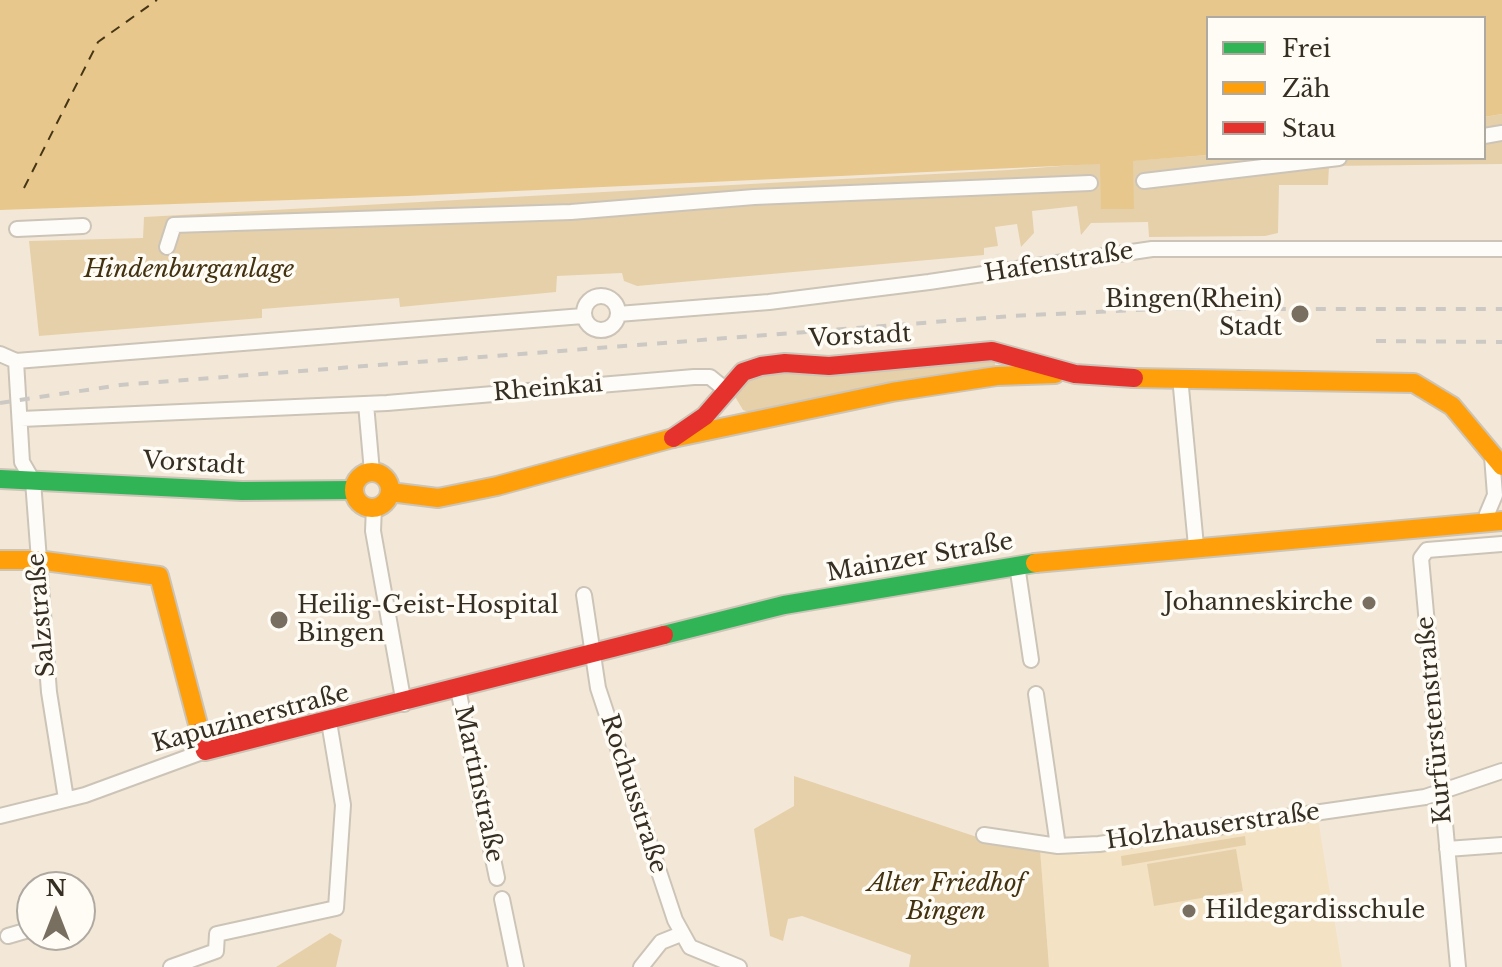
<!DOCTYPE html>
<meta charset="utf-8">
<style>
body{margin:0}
#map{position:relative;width:1502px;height:967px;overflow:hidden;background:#f3e8d7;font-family:"Libre Baskerville",serif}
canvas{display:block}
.legend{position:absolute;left:1206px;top:16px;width:280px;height:144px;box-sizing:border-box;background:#fffbf5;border:2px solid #aea9a1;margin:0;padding:10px 14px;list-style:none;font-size:24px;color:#352e22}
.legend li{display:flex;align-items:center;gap:16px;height:40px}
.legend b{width:40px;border:2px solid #aea9a1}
.north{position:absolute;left:16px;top:871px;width:80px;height:80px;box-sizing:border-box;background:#fffbf5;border:2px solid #aea9a1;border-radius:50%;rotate:0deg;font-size:22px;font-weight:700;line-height:32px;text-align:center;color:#352e22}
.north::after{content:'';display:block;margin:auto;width:28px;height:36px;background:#786f61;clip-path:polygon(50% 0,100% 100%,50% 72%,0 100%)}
</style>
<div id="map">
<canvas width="1502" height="967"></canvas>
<ul class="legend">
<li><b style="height:10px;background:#30b455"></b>Frei</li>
<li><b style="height:10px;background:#ff9f0a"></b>Zäh</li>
<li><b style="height:10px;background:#e5322d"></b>Stau</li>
</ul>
<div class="north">N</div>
</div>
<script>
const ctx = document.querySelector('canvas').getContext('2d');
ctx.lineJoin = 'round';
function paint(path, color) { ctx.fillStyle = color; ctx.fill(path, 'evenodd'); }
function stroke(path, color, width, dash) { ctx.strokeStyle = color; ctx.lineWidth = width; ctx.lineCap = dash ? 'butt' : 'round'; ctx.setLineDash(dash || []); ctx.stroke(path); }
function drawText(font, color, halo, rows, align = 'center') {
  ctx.font = font + ' "Libre Baskerville",serif'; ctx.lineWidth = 7; ctx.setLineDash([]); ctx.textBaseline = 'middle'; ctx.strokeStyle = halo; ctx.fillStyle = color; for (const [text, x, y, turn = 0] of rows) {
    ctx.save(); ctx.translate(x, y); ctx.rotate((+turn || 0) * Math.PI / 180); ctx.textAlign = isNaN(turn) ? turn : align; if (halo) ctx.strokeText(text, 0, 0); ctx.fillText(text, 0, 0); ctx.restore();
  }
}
paint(new Path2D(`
 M1318 819 1342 967H1049L1040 849 1083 855Z`), '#f4e2c5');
paint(new Path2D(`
 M1502 114V164L1329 166 1328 185H1279L1278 233 1265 236 1149 237 1148 222 1091 223 1081 235 1077 206 1032 211 1034 233 1021 247 1017 224 995 227 998 246 984 248V255L637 286 624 281 622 273 557 276 556 292 400 307 399 298 262 309V318L39 336 29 241 143 238 144 217 1008 170 1208 155 1484 158V117Z
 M994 358 996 369 754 414 743 410 734 395 742 376Z
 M794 776 983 839 1040 849 1049 967H909L911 955 802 916 788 919 783 941 770 936 754 829 794 806Z
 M1245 836 1246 845 1122 866 1121 856Z
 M1236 849 1243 891 1154 906 1147 864Z
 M330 933 342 940 336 967H276Z`), '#e6d0aa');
paint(new Path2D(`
 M0 0H1502V114L1484 117V18H1208V155L1133 161 1134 209H1101L1100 164 408 196 0 210Z`), '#e8c78c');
stroke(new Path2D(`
 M24 188 98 42 157 0`), '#473614', 2, [10, 8]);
const street = new Path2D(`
 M1484 136 1502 133
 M1144 181 1339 158
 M17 229 83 226
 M167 247 174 225 571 212 754 197 1090 183
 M584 313a17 17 0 1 1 34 0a17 17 0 1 1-34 0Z
 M618 314 769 302 929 282 1152 249H1502
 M0 354 16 361
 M16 361 583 316
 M16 361 22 462 33 481 49 692 66 799
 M1180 377 1196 546
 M366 404 372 472
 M21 419 387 403 694 377H710L726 390
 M374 507 373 531 404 704
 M1487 514 1495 495 1492 456
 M1017 565 1031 660
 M584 595 598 688 675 920 690 947 739 967
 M458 689 497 878
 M1036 694 1058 846
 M0 816 85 795 205 751
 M984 835 1058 846 1099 844 1425 797 1502 771
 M1447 849 1502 845
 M502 899 516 967
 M8 936 32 929
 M171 967 216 951 217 934 336 908 343 805 329 722
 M641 967 661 942 681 934
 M1458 967 1421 558 1427 550 1502 544`);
const fast = new Path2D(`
 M0 479 242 491 354 490
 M664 635 784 605 1035 563`);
const slow = new Path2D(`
 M1134 378 1414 383 1452 406 1502 466
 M354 490a18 18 0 1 1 36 0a18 18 0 1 1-36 0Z
 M390 492 438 498 497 486 673 438 892 392 997 376 1055 374
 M0 560H37L159 576 200 732
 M1035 563 1502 521`);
const jam = new Path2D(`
 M673 438 705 416 743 372 761 366 785 363 829 366 992 351 1075 374 1134 378
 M200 732 205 751 664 635`);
stroke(street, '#ccc4b7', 18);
stroke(fast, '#ccc4b7', 22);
stroke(slow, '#ccc4b7', 22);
stroke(jam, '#ccc4b7', 22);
stroke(street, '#fdfcf9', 14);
stroke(fast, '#30b455', 18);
stroke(slow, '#ff9f0a', 18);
stroke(jam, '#e5322d', 18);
stroke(new Path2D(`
 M1376 341 1502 342
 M0 403 120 385 1012 316 1157 309H1502`), '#ccc9c4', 4, [10, 10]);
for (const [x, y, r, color] of [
 [1300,314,10,"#786f61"],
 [1369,603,8,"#786f61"],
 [279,620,10,"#786f61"],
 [1189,911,8,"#786f61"]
]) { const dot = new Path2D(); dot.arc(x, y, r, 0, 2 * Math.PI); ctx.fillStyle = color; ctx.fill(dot); stroke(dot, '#fffbf5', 3); }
drawText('24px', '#352e22', '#fffbf5', [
 ["Hafenstraße",1059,263,-9],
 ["Vorstadt",860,337,-3],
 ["Rheinkai",548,389,-5],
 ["Vorstadt",194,464,3],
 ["Mainzer Straße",920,558,-10],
 ["Salzstraße",42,615,-95],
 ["Kapuzinerstraße",251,719,-15],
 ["Kurfürstenstraße",1435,720,-95],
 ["Martinstraße",478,784,78],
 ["Rochusstraße",633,794,72],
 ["Holzhauserstraße",1213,827,-8]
]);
drawText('italic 24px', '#433210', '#fffbf5', [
 ["Hindenburganlage",189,270],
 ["Alter Friedhof",946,884],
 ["Bingen",946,912]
]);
drawText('24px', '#352e22', '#fffbf5', [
 ["Bingen(Rhein)",1282,300],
 ["Stadt",1282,328],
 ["Johanneskirche",1353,603],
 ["Heilig-Geist-Hospital",297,606,"left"],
 ["Bingen",297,634,"left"],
 ["Hildegardisschule",1205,911,"left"]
], 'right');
</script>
